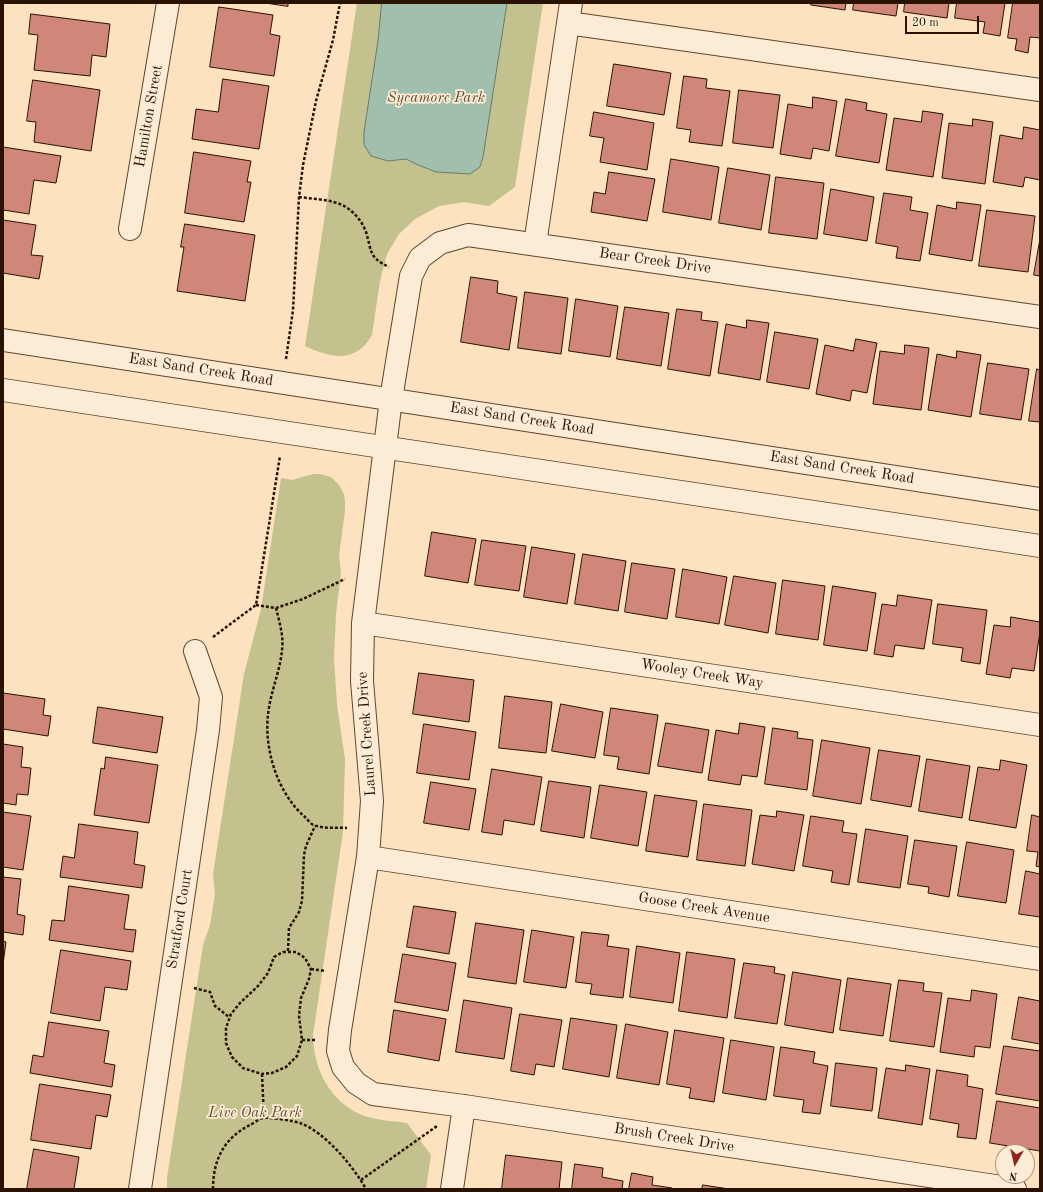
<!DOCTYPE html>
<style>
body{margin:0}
#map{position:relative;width:1043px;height:1192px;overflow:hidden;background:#fce2be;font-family:"Old Standard TT",serif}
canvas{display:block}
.frame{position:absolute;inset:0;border:4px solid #291201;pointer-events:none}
.north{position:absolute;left:995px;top:1144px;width:40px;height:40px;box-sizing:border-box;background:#fdecd5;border:1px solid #a89580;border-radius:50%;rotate:188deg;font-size:11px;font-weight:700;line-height:16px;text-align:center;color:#291201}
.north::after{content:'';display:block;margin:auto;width:14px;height:18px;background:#8f2418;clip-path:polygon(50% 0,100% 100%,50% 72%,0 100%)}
.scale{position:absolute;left:905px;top:16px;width:74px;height:18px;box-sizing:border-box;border:2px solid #291201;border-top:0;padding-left:5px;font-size:12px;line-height:14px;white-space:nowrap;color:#291201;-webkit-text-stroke:3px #fdecd5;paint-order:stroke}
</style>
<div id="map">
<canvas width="1043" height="1192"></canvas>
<div class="frame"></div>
<div class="north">N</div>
<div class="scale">20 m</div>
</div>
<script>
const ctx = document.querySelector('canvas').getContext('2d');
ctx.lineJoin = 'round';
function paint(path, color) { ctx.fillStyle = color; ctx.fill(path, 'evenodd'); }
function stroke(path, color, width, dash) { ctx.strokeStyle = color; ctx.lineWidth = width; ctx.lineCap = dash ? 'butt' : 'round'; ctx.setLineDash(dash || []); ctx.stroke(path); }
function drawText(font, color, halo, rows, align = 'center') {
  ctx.font = font + ' "Old Standard TT",serif'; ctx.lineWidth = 3.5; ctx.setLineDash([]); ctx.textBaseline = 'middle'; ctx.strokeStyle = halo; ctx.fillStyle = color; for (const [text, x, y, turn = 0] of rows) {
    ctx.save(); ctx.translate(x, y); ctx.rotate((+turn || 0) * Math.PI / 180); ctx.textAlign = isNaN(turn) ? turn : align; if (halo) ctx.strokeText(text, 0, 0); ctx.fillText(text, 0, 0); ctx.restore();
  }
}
paint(new Path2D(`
 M357 3H543L515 187 489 206 464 202 439 206 415 219 399 234 387 254 380 281 372 335C356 364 330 358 305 346Z
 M313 474H320L331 477 339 485 344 494 345 501V511L339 556 341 573 336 614 334 658 337 705 345 759 343 832 313 1035C313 1068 330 1102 362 1115 376 1120 392 1121 407 1123L431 1155 426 1189H167V1178L203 945 210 925 215 894 213 874 244 674 261 609 281 478 292 480Z`), '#c3c28f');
const water = new Path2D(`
 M382 3H507L483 157 480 167 470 174 436 172 418 165 406 159 388 161 371 156 364 145V132L378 41Z`);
paint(water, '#a0bfad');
stroke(water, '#707a68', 1);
const building = new Path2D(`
 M266 3H288V6Z
 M811 3H846L845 10 811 5Z
 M854 3H898L896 16 853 10Z
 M905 3H949L947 18 904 12Z
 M957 3H1005L1000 36 983 33 985 22 955 18Z
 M1013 3H1040V38L1030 37 1028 53 1015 50 1017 39 1008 38Z
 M219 7 273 15 270 34 280 36 274 76 210 67Z
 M31 14 110 24 106 57 92 55 90 76 34 70 38 35 29 34Z
 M614 64 671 73 664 115 607 106Z
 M684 76 707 79 706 88 730 91 722 146 689 142 691 130 677 128Z
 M223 79 269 86 259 149 192 139 196 109 218 112Z
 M33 80 100 90 91 151 34 142 36 122 27 121Z
 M739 90 780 95 773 148 733 143Z
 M813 97 837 101 829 151 813 148 811 159 780 154 788 104 812 108Z
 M846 99 867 103 866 110 887 114 879 163 836 156Z
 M923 111 943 114 933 177 886 170 894 118 921 122Z
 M594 112 654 123 647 170 600 162 604 138 590 136Z
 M973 119 993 122 985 184 942 178 949 123 972 126Z
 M1024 127 1040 130V180L1025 177 1023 187 993 182 1000 135 1022 139Z
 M3 147 61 156 56 183 34 180 29 214 3 210Z
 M194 152 251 161 247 182H251L244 222 185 213Z
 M671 159 719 167 711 220 663 212Z
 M728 168 770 175 761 230 719 223Z
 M609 172 655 179 647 221 591 212 594 192 605 194Z
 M776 177 824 183 817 239 769 233Z
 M831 189 874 197 867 241 824 234Z
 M884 193 912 197 910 210 928 213 920 261 896 258 898 247 876 243Z
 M957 202 981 205 972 261 929 254 937 205 956 209Z
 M987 210 1035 216 1028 272 979 266Z
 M3 220 36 225 31 255 43 256 39 279 3 273Z
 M185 224 255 235 245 301 177 291 184 247H181Z
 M1040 239V276L1034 275Z
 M471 277 498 281 497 293 517 297 509 350 461 342Z
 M525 292 568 298 561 354 518 348Z
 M576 299 618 306 610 357 569 351Z
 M625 307 669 313 661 366 617 359Z
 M677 309 702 312 701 320 718 322 710 376 668 369Z
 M747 320 769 323 760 380 718 373 726 324 746 328Z
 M775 332 818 339 809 389 767 382Z
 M856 339 877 343 867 393 852 390 850 401 816 394 825 345 853 351Z
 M905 345 929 348 921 410 873 404 880 351 904 354Z
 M957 351 981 355 971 417 928 410 937 354 956 358Z
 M988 363 1029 369 1021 420 980 414Z
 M1037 369 1040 370V422L1029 421Z
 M432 532 476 539 468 583 425 576Z
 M482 540 526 546 519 591 475 585Z
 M532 547 575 554 567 604 524 597Z
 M583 554 626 561 618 611 575 604Z
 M632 563 675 569 667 619 625 612Z
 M683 569 727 577 719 624 676 617Z
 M734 576 776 583 768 633 725 625Z
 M783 580 825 586 818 640 776 634Z
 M833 586 876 593 867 651 824 645Z
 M898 595 932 600 924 649 895 645 893 657 874 654 882 604 896 606Z
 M938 604 987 610 980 664 961 661 963 648 933 644Z
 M1011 617 1040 622V632L1034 671 1012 668 1010 678 986 674 994 625 1010 627Z
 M419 673 474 680 469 722 413 714Z
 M3 693 45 699 43 715 51 716 48 736 3 729Z
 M505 696 552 702 546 753 499 748Z
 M561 704 603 712 595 758 552 751Z
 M98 707 163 717 157 753 93 743Z
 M611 708 658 715 649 774 617 769 619 757 604 755Z
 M666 723 709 730 702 773 658 766Z
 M740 723 765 727 757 777 742 775 740 785 708 780 716 730 738 734Z
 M424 724 476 732 469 780 417 773Z
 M773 728 798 732 797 738 813 740 807 790 765 784Z
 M822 740 870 748 861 804 813 796Z
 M3 744 23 747 21 767 31 768 28 795 17 794 16 805 3 803Z
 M879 750 920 756 911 807 871 800Z
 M106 757 158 765 149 823 94 815 101 768 104 769Z
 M927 759 970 766 962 818 919 811Z
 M1001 760 1027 765 1016 828 969 820 978 767 999 770Z
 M492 769 542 777 534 825 504 820 502 835 482 832Z
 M549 781 591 787 584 838 541 831Z
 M431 782 476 789 469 830 424 823Z
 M600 785 647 792 638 846 591 838Z
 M655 795 697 801 688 857 646 851Z
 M704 804 752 810 745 866 697 860Z
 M777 811 804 815 794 871 752 864 760 815 776 817Z
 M3 812 31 816 23 870 3 867Z
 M1032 815 1040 817V867L1036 866 1038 852 1027 851Z
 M811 816 844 821 842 832 857 834 849 885 831 882 833 871 803 866Z
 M79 824 138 832 134 864 145 866 142 888 60 877 63 856 74 858Z
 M866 829 908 836 900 888 858 882Z
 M915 840 957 846 949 897 928 893 929 887 908 884Z
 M967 842 1014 850 1006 903 958 896Z
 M1026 871 1040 874V917L1019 914Z
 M3 877 21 879 17 914 25 916 23 935 3 932Z
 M69 886 129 895 124 929 136 930 133 952 49 940 52 920 64 921Z
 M414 906 456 912 449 954 407 947Z
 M476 923 524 930 516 984 468 977Z
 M532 930 574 937 566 988 524 982Z
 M582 932 609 935 607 946 629 949 623 998 590 994 592 984 576 982Z
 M3 941 6 942 3 964Z
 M637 946 680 953 673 1003 630 997Z
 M61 950 131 961 127 990 105 987 100 1021 51 1013Z
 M687 952 735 959 727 1018 679 1011Z
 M403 954 456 963 448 1011 395 1002Z
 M744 963 775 967 774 973 785 975 777 1024 735 1018Z
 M793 972 841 980 833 1033 785 1025Z
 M848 978 891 984 883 1036 840 1030Z
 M899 980 924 983 923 991 942 993 934 1047 890 1041Z
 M972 990 997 994 990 1048 975 1046 974 1057 940 1052 948 998 970 1001Z
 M1019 997 1040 1001V1044L1012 1039Z
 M464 1000 512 1008 504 1059 456 1052Z
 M394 1010 446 1019 439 1061 388 1052Z
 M520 1014 562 1020 554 1067 536 1064 534 1075 511 1071Z
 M571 1018 617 1025 609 1077 563 1069Z
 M49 1022 109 1031 104 1063 115 1065 112 1087 30 1073 33 1055 43 1057Z
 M626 1024 668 1032 659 1085 617 1078Z
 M675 1030 724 1038 714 1102 689 1098 691 1088 667 1084Z
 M731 1040 774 1047 766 1100 723 1093Z
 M1004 1046 1040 1051V1101L996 1094Z
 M781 1047 815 1052 813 1063 828 1066 820 1114 802 1112 804 1100 774 1096Z
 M836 1063 877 1068 872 1111 831 1106Z
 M906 1065 930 1069 922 1125 878 1118 886 1068 905 1071Z
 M937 1070 968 1075 967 1086 983 1089 976 1139 957 1137 959 1124 930 1119Z
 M40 1084 111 1095 107 1117 96 1115 91 1149 31 1140Z
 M997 1101 1040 1108V1151L990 1143Z
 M34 1149 79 1157 74 1189H27Z
 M506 1155 562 1162 559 1189H502Z
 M575 1164 603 1168 602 1177 623 1181 622 1189H572Z
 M632 1173 653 1177 652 1185 672 1188V1189H629Z
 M703 1185 729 1189H702Z`);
paint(building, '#d08679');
stroke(building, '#291201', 1);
const minor = new Path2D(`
 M568 23 1040 90
 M130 229 168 3
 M535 244 571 3
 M3 340 1040 499
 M3 390 1040 546
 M363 623 1040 725
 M368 857 1040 959
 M140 1189 208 730 211 697 195 651
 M452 1189 464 1106
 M1015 1189 464 1106 373 1094 356 1083 343 1067 338 1051 340 1030 368 857 372 801 362 681 363 623 391 399 411 276 420 258 440 243 468 235 1040 317`);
stroke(minor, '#5e4630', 24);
stroke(new Path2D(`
 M299 197C313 199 329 199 342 205 353 210 362 221 366 232 372 251 368 257 389 267
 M286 359 293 310 299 197 303 165 316 101 333 40 340 3
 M256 605 276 608 303 599 345 579
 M276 608C279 621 284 636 282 650 280 672 270 693 268 715 264 750 278 794 305 817 308 820 312 826 317 826 326 829 337 827 347 828
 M213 637 256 605 280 456
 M288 951 289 928 299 912 302 901 304 855 306 846 315 826
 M283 952H296L305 958 311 969 309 979 301 998 299 1016 302 1040 297 1056 286 1067 272 1073 262 1074 243 1068 232 1057 226 1043V1028L231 1014 240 1003 258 986 268 973 274 957Z
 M311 969 326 971
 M194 988 210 992 215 1006 229 1017
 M302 1040H315
 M262 1074 264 1118
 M361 1180 437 1126
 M213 1189C213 1160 224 1138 250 1125 254 1123 260 1118 264 1118 269 1117 294 1121 300 1123 325 1132 353 1166 366 1189`), '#291201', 2.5, [3, 2]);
stroke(minor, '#fdecd5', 22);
drawText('italic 15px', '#5f5033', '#fdecd5', [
 ["Sycamore Park",436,98],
 ["Live Oak Park",255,1113]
]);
drawText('15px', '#291201', '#fdecd5', [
 ["Hamilton Street",149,116,-80],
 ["Bear Creek Drive",655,261,8],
 ["East Sand Creek Road",201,370,9],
 ["East Sand Creek Road",522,419,9],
 ["East Sand Creek Road",842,468,9],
 ["Wooley Creek Way",702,674,9],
 ["Laurel Creek Drive",367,734,-94],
 ["Goose Creek Avenue",704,908,9],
 ["Stratford Court",180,919,-81],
 ["Brush Creek Drive",674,1138,9]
]);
</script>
